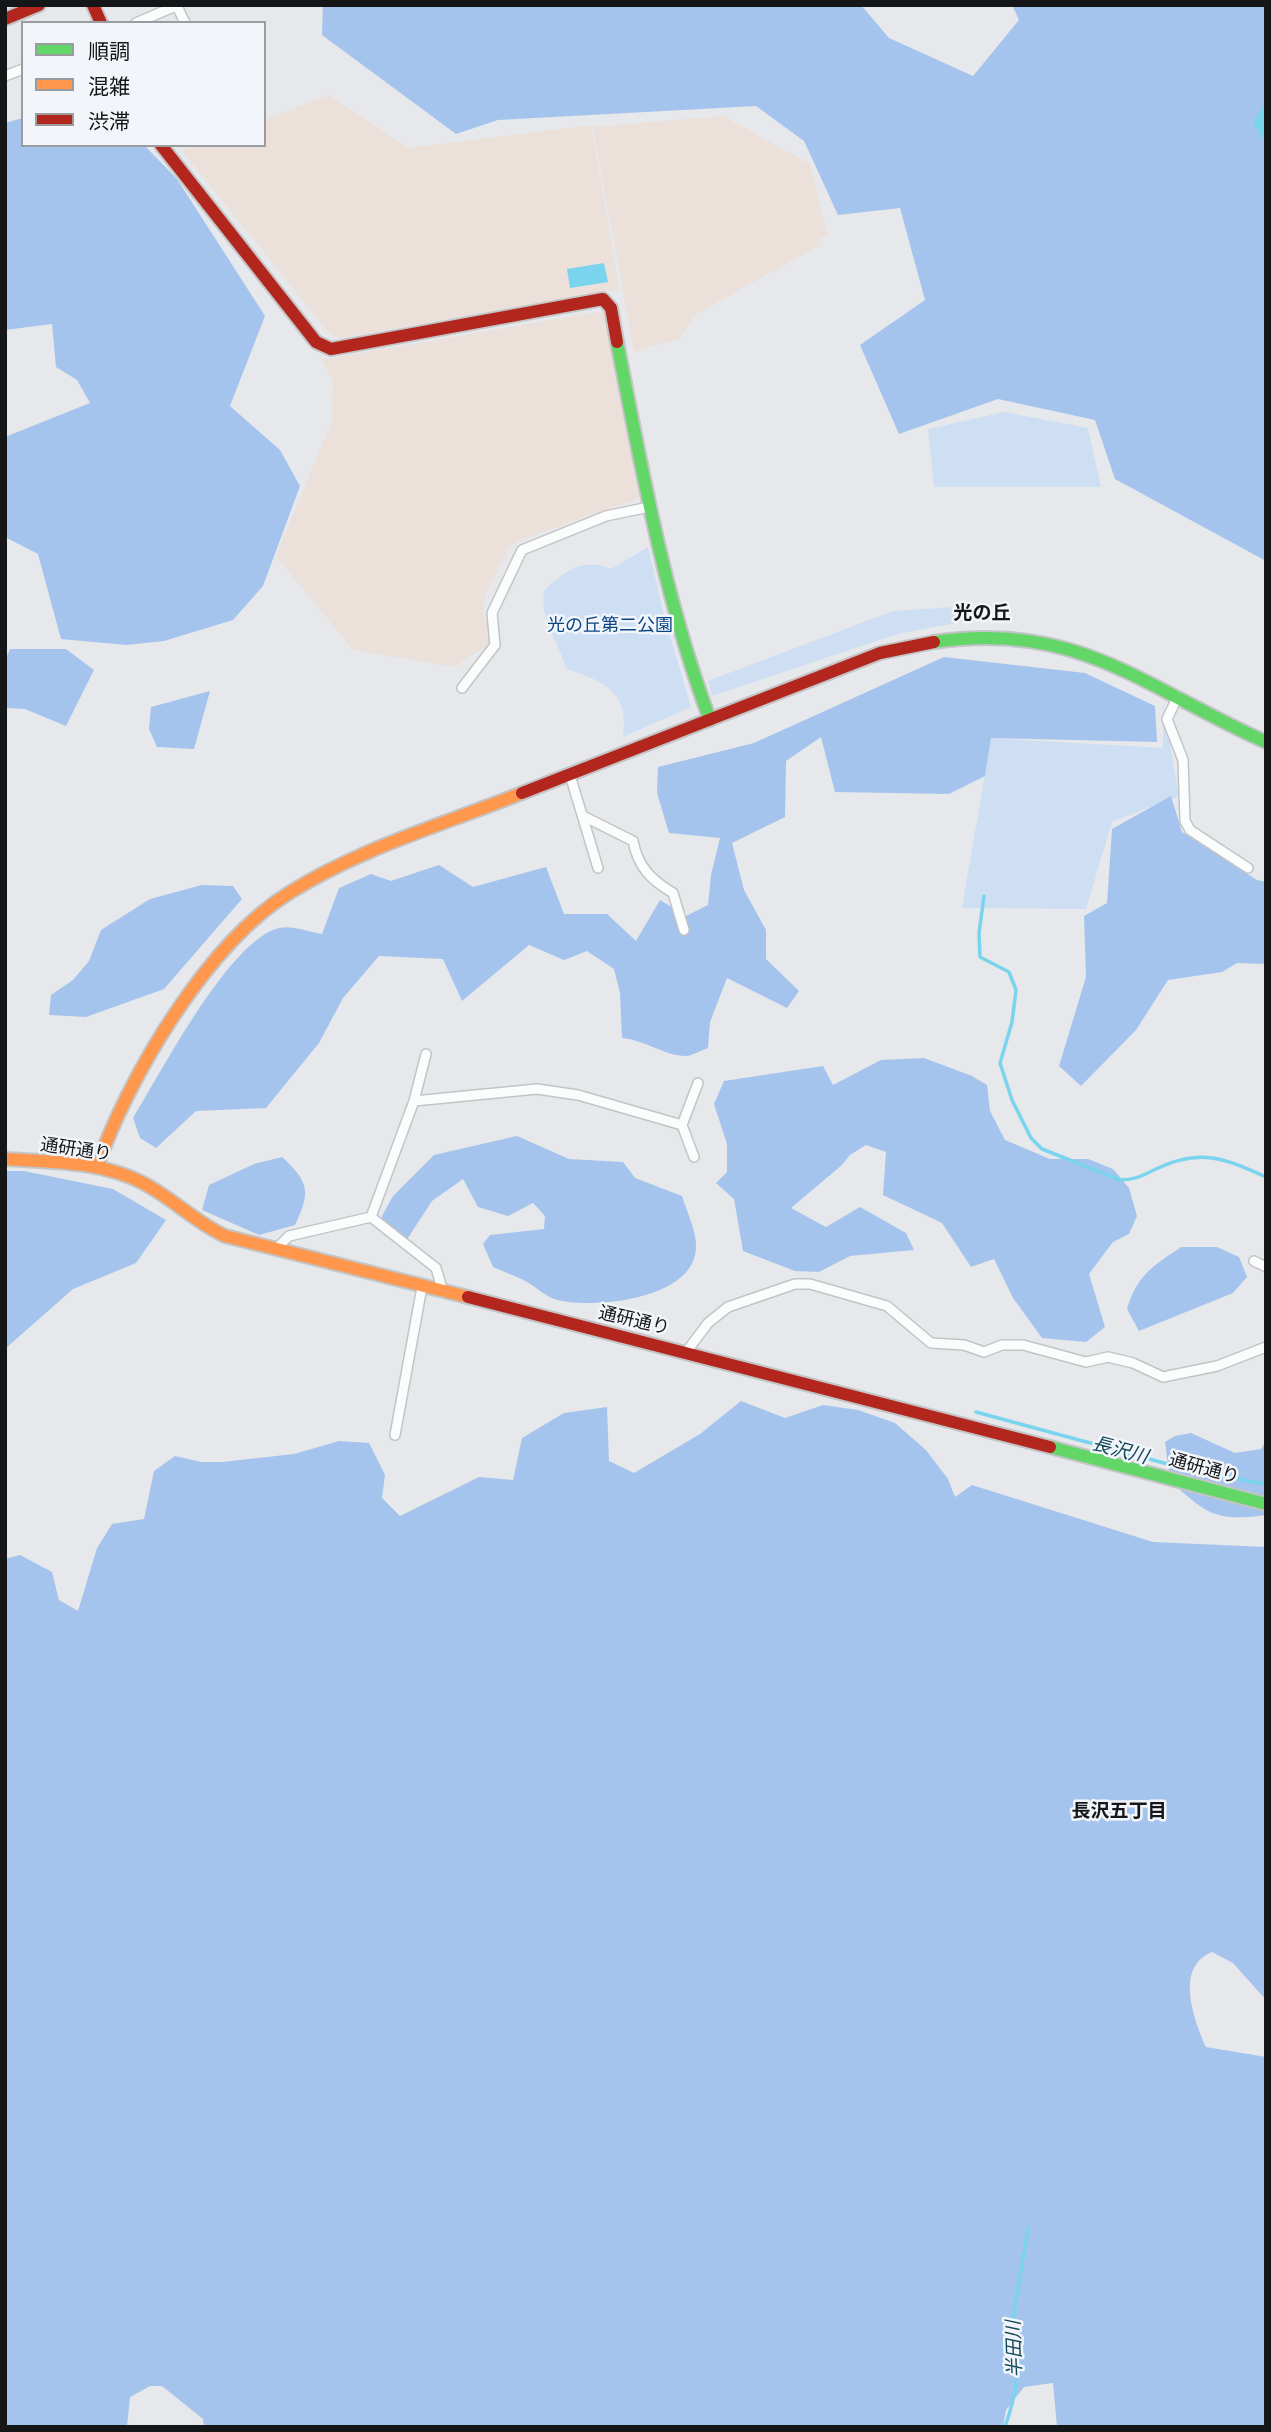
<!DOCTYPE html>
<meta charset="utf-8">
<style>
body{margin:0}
#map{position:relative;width:1271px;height:2432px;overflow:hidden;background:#e6e8eb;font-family:Manrope,"Noto Sans JP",sans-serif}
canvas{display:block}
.frame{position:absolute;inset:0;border:7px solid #151618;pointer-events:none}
.legend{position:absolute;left:21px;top:21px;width:245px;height:126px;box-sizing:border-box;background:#f2f5fa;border:2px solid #9a9ca0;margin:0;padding:9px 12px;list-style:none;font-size:21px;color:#151618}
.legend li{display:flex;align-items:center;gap:14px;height:35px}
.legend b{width:35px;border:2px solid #9a9ca0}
</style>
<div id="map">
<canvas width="1271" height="2432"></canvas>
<div class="frame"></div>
<ul class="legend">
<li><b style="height:9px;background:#63d668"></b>順調</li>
<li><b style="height:9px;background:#ff974d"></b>混雑</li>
<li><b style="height:9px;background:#b3261e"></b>渋滞</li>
</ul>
</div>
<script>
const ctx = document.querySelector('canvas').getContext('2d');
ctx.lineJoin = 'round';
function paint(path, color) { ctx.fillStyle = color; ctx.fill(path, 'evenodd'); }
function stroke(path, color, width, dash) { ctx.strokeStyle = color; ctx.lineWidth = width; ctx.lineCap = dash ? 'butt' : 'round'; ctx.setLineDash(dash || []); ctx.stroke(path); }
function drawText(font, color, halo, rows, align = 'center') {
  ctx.font = font + ' Manrope,"Noto Sans JP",sans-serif'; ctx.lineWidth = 5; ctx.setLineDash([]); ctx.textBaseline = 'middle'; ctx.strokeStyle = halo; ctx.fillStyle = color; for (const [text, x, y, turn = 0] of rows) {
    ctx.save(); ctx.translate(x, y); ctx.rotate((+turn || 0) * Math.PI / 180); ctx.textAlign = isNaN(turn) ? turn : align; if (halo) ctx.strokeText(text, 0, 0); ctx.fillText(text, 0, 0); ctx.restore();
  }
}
paint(new Path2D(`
 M329 95 408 148 591 125 619 289 340 338 330 334 182 151 194 145H264V120Z
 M723 116 810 164 827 235 819 240 820 245 696 314 680 338 634 352 593 127Z
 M603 311 609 315 639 498 517 541 510 546 484 598 483 610 491 643 453 667 353 650 276 556 332 421 333 381 322 360Z`), '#ebe0da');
paint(new Path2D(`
 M1004 412 1088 428 1101 487H934L928 429Z
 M648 547 665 619 691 707 623 737C630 693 605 681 566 669 559 641 540 622 544 591 564 571 583 557 611 569Z
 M970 606 972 620 897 634 712 696 708 681 893 611Z
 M1163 703 1179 796 1112 822 1086 909 962 908 991 738 1163 748Z`), '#cedff4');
paint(new Path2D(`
 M323 5H861L889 38 973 76 1019 20 1012 5H1266V561L1115 479 1095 420 998 399 899 434 860 345 925 300 900 208 838 215 804 141 756 106 498 120 456 134 322 35Z
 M23 118V145H144L177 179 265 316 230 406 280 450 300 486 263 586 233 620 164 641 126 645 61 639 38 554 5 537V437L90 403 77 380 56 367 52 324 5 330V123Z
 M10 649H66L94 670 66 726 25 709 5 708V661Z
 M944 657 1085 673 1155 706 1157 742 991 738 985 776 949 794 835 792 821 737 786 761 785 817 732 843 744 890 766 930V959L799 991 787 1008 727 978 710 1022 708 1048C702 1050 693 1055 687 1056 667 1057 645 1040 622 1038L620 993 614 969 587 951 564 960 529 945 462 1001 443 959 379 956 343 998 319 1043 266 1108 196 1111 156 1148 140 1138 133 1118C161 1073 229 940 279 928 291 925 310 932 322 934L339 888 371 874 391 881 439 865 473 887 546 867 564 914H607L636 941 660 900 686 916 708 905 711 875 720 838 669 833 657 793 658 767 754 743Z
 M210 691 194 749 157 747 149 729 151 707Z
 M1171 796 1182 832 1257 880 1266 882V964L1237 963 1222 972 1168 980 1136 1030 1081 1086 1059 1066 1086 977 1084 916 1107 903 1112 829Z
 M202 885 233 886 242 899 164 989 86 1017 49 1015 51 995 73 980 89 961 101 930 150 899Z
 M924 1058 972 1076 987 1085 990 1111 1005 1140 1050 1159H1088L1113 1169 1129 1188 1137 1216 1129 1234 1113 1242 1089 1274 1105 1327 1086 1342 1042 1338 1013 1298 994 1259 971 1267 942 1223 883 1195 886 1152 866 1145 850 1155 842 1165 791 1208 826 1227 860 1207 906 1233 914 1250 850 1256 819 1272 795 1271 743 1251 734 1199 716 1183 727 1172V1144L714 1104 724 1081 823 1066 833 1085 881 1060Z
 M517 1136 569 1159 623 1162 635 1178 682 1196C687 1212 697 1233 696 1248 694 1300 591 1310 554 1299 545 1296 536 1287 527 1282 516 1276 504 1272 493 1267L483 1244 490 1235 544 1229 545 1216 533 1203 508 1216 478 1207 463 1179 432 1201 404 1244 383 1234 382 1216 393 1196 434 1155Z
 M282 1157C309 1182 311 1192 295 1225L259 1235 202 1210 209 1185 254 1164Z
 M5 1171H24L113 1189 166 1220 136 1263 73 1289 5 1349Z
 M1181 1247H1217L1239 1257 1247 1277 1233 1293 1139 1331 1127 1309C1137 1275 1153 1266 1181 1247Z
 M741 1401 785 1418 823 1405 858 1410 895 1423 926 1450 948 1479 955 1497 972 1485 1153 1542 1266 1547V2000L1233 1963 1212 1952C1174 1967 1194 2020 1206 2047L1266 2057V2427H1057L1053 2383 1024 2387 1006 2410 1003 2427H204L203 2419 162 2386H150L130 2397 127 2427H5V1559L20 1555 52 1572 59 1600 78 1611 97 1548 112 1524 144 1519 154 1471 175 1456 201 1462H222L294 1454 339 1441 369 1443 385 1475 382 1498 400 1516 479 1477 513 1480 522 1438 564 1413 607 1407 609 1461 634 1473 700 1434Z
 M1191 1433 1235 1453 1261 1449 1266 1441V1515C1215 1522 1207 1514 1170 1481L1165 1442 1175 1436Z`), '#a5c4ed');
paint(new Path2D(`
 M1266 100V143L1253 124Z
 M604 263 608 282 570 288 567 269Z`), '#7ad4ee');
stroke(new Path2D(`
 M984 896 979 933 980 957 1009 972 1016 990 1012 1022 1000 1063 1012 1100 1031 1138 1042 1149 1120 1180C1136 1180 1143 1175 1156 1169 1199 1148 1225 1158 1266 1177
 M976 1412 1197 1472 1266 1484
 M1005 2427C1016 2395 1023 2363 1011 2330L1028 2229`), '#7ad4ee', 3.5);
const street = new Path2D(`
 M177 6 185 23
 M136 23 178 5
 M5 76 23 69
 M462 688 495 645 492 613 522 550 606 516 649 507
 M1178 696 1167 719 1183 760 1185 821 1190 830 1248 868
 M570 775 598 868
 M583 816 633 841C638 867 651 880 673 893L684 930
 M414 1101 537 1089 578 1095 682 1125
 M694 1157 682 1125 698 1083
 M371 1217 414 1101 426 1054
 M276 1249 289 1236 371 1217 436 1268 443 1292
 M1254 1261 1266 1267
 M687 1351 708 1323 728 1307 795 1284H810L887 1306 931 1343 964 1345 984 1352 1002 1345H1023L1086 1362 1108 1357 1133 1363 1163 1377 1217 1366 1266 1347
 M395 1435 422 1287`);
const fast = new Path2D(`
 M617 342C642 470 664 597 710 720
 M934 642C1077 620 1146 689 1266 742
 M1050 1447 1266 1504`);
const slow = new Path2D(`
 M5 1159C51 1162 101 1161 143 1183 172 1198 195 1222 225 1236L468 1297
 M97 1167C128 1077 207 944 289 893 360 848 445 824 522 793`);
const jam = new Path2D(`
 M93 5 101 23
 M5 19 39 5
 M161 145 316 342 331 349 603 299 611 308 617 342
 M522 793 880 653 934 642
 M468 1297 1050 1447`);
stroke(street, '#c3c4c6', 12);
stroke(fast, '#c3c4c6', 16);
stroke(slow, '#c3c4c6', 16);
stroke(jam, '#c3c4c6', 16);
stroke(street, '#fbfcfc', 9);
stroke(fast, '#63d668', 12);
stroke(slow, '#ff974d', 12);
stroke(jam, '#b3261e', 12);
drawText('18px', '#0b4584', '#f2f5fa', [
 ["光の丘第二公園",610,626]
]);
drawText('18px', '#151618', '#f2f5fa', [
 ["通研通り",76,1150,8],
 ["通研通り",634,1321,13],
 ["通研通り",1204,1469,15]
]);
drawText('bold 19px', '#151618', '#f2f5fa', [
 ["光の丘",982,614],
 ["長沢五丁目",1119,1812]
]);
drawText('italic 19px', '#124858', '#f2f5fa', [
 ["長沢川",1120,1451,15],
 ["半田川",1015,2349,-92]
]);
</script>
